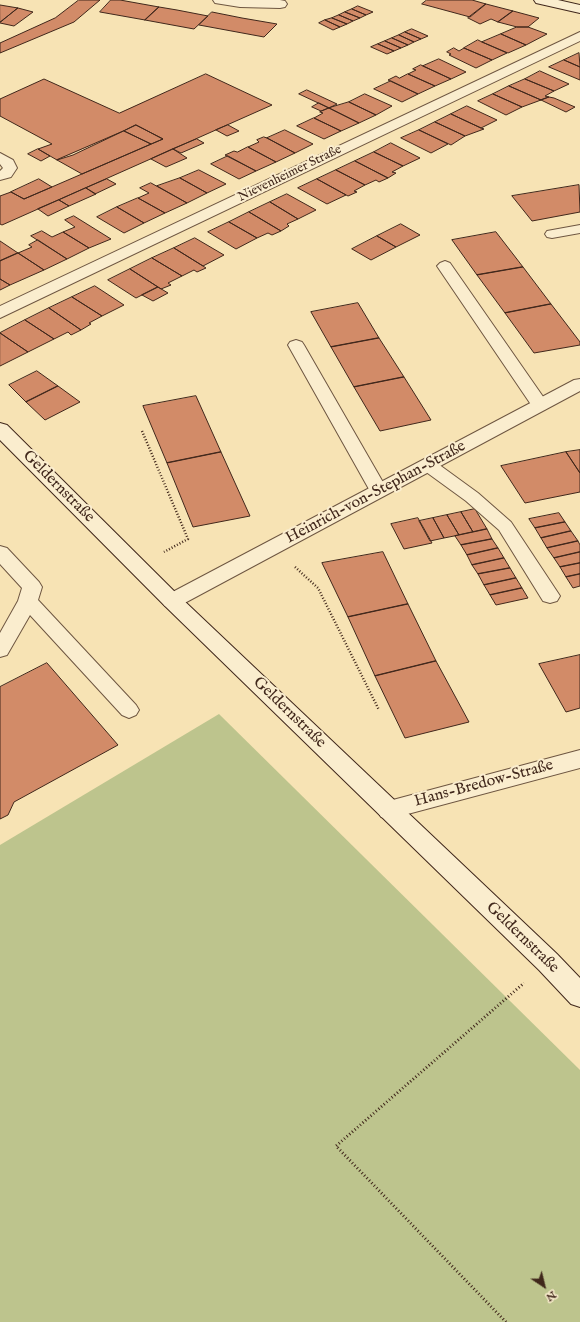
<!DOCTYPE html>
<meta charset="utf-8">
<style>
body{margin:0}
#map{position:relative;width:580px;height:1322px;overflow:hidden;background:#f7e3b4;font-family:"IM FELL English",serif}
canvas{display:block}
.north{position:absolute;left:524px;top:1266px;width:40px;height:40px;-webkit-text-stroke:3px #faedce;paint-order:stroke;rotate:145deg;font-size:11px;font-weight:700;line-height:16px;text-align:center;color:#40271b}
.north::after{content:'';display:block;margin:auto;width:14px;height:18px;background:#40271b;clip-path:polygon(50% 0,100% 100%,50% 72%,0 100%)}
</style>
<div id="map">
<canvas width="580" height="1322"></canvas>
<div class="north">N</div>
</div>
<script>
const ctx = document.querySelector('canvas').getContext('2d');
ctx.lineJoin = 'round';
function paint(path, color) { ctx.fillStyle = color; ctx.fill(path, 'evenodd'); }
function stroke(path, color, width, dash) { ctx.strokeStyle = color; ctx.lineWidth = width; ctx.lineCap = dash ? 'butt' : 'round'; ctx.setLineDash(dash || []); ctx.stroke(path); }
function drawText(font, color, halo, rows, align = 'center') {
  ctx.font = font + ' "IM FELL English",serif'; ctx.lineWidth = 4; ctx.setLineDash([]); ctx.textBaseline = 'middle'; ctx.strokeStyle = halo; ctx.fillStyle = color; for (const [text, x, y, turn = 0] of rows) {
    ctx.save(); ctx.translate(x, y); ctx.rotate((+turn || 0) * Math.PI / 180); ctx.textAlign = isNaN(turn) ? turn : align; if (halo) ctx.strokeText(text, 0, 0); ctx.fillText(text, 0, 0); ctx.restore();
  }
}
paint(new Path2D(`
 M219 714 580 1070V1322H0V845Z`), '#bdc48d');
const building = new Path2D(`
 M79 0H100L74 22 0 53V43L55 18Z
 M111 0H120L159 7 145 20 100 12Z
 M427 0H472L486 4 470 17 422 4Z
 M486 4 513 11 498 22 491 19 480 24 468 18Z
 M0 5 18 8 0 22Z
 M358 6 373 12 366 15 352 9Z
 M159 7 177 10 208 16 194 29 145 20Z
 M18 8 33 12 14 26 0 23Z
 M352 9 366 15 360 18 345 12Z
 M513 11 539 18 528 27H517L498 22Z
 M212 12 242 18 277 24 264 37 199 25Z
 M345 12 360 18 353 21 339 15Z
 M339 15 353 21 347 24 332 18Z
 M332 18 347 24 340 27 325 20Z
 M325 20 340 27 333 30 319 23Z
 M517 27H528L547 34 526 45 501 34Z
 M412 29 428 36 421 39 405 32Z
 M405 32 421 39 414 42 399 35Z
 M501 34 526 45 508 53 482 42Z
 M399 35 414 42 408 45 392 38Z
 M392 38 408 45 401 48 385 41Z
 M478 40 482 42 507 53 492 60 464 48Z
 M385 41 401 48 394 51 378 44Z
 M378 44 394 51 387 54 371 47Z
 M454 48 459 51 464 48 492 60 476 68 449 55 451 54 447 52Z
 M579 53 580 67 564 60Z
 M439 59 466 72 451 79 423 66Z
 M564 60 580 67V80L549 67Z
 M421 65 423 66 451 79 435 86 408 74 416 70 413 69Z
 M540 71 569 84 554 91 525 79Z
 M206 74 272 105 2 225 0 224V196L11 192 24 199 163 139 136 125 73 155 57 160 38 149 52 144 0 116V99L44 79 119 113Z
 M408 74 435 86 418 94 388 80 396 76 399 78Z
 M525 79 554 91 545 96 549 97 541 100 509 86Z
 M391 81 418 94 402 102 374 89Z
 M509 86 541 100 522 107 493 94Z
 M307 90 337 104 329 108 299 94Z
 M365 94 392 106 376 115 349 102Z
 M493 94 522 107 506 115 478 101Z
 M549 97 554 98 575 107 566 112 541 100Z
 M349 102 376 115 359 123 329 108Z
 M319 103 329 108 321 111 312 107Z
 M467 106 497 120 481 128 451 114Z
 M329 108 359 123 341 131 314 118 323 113 320 112Z
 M451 114 481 128 484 129 465 136 435 122Z
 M314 118 341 131 324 139 297 126Z
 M435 122 465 136 451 145 419 130Z
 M136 125 163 139 151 144 124 131Z
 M228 125 239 131 227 136 216 130Z
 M285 130 313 144 295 153 267 138Z
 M419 130 448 144 431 153 401 138Z
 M124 131 151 144 82 174 57 160Z
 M264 137 267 138 295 153 276 162 248 147 259 142 257 140Z
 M197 139 204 143 181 153 173 149Z
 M391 143 420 158 403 166 374 152Z
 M248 147 276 162 256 171 225 155 234 151 237 152Z
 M38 149 50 156 41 161 28 154Z
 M173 149 187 158 166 167 151 159Z
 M374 152 403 166 392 172 396 173 388 178 355 161Z
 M228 156 256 171 239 179 211 164Z
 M355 161 388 178 379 182 376 180 365 185 336 170Z
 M199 170 226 184 207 193 180 178Z
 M336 170 365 185 354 191 357 192 348 196 317 179Z
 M180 178 207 193 187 203 157 186Z
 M39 179 52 187 24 199 11 192Z
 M107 179 116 184 95 194 86 188Z
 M317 179 346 195 327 204 298 188Z
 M151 183 187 203 165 213 138 198 149 193 140 188Z
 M579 185 580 212 532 221 512 196Z
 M86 188 96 194 69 206 59 200Z
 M287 194 316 210 298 219 270 202Z
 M138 198 165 213 144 223 117 207Z
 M59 200 69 206 48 216 38 209Z
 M270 202 298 219 287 224 289 226 281 231 249 212Z
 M117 207 144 223 124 233 97 217Z
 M249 212 281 231 272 235 268 233 257 238 229 222Z
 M74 216 111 239 89 248 63 232 75 227 65 220Z
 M229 222 257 238 236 249 208 232Z
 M401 224 420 235 396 247 377 236Z
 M42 231 52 237 63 232 89 248 67 259 31 236Z
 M496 232 523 267 477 275 452 240Z
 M377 236 396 247 371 260 352 249Z
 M195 238 224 255 203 266 174 248Z
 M38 240 41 242 67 259 44 270 18 253 32 247 29 245Z
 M0 241 18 253 0 261Z
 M174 248 203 266 206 268 197 272 194 270 182 276 152 258Z
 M18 253 44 270 10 285 0 279V261Z
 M152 258 182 276 168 283 171 285 161 289 130 269Z
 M523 267 551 304 505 313 477 275Z
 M130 269 158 287 136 298 108 280Z
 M0 279 10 285 0 290Z
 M95 286 124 305 102 316 72 297Z
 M158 287 168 293 153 301 142 295Z
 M72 297 102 316 89 323 91 324 81 330 49 308Z
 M358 303 379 338 331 347 311 312Z
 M551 304 580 342V345L534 353 505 313Z
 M49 308 81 330 71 335 68 332 54 339 25 320Z
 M25 320 54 339 28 352 0 333Z
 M0 333 28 352 0 366Z
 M379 338 404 377 354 387 331 347Z
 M37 371 58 386 26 402 9 385Z
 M404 377 431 420 380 431 354 387Z
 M58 386 80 402 45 420 26 402Z
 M196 396 221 452 167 463 143 406Z
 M580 450V473L566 452Z
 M221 452 250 516 193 527 167 463Z
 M566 452 580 473V492L525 503 501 466Z
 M475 509 487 529 473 532 461 512Z
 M461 512 473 532 459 535 447 515Z
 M559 513 565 522 535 528 529 519Z
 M447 515 459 535 444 538 433 518Z
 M418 518 432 543 404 549 391 524Z
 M433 518 444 538 430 541 419 521Z
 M565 522 571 531 541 538 535 528Z
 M487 529 492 539 461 545 455 536Z
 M571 531 578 541 547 548 541 538Z
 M492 539 498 548 467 555 461 545Z
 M578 541 580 545V552L554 558 547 548Z
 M498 548 504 558 472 565 467 555Z
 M383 552 408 604 348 617 322 563Z
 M580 552V563L560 567 554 558Z
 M504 558 510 568 478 574 472 565Z
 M580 563V574L566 577 560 567Z
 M510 568 516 578 484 585 478 574Z
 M580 574V586L573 588 566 577Z
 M516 578 522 588 490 595 484 585Z
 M522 588 528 598 496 605 490 595Z
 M408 604 436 661 375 676 348 617Z
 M580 655V708L566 712 539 664Z
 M436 661 469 722 405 738 375 676Z
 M47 663 118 745 14 802 8 815 0 819V687Z`);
paint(building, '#d28b68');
stroke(building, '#40271b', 1);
const lane = new Path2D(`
 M0 153 13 160 17 168 11 177 0 180V171L3 168 0 164Z
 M580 225V233L552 238 547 237 545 234 547 231Z
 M445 261 450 263 546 401 548 405 546 409 540 410 534 409 437 266 440 263Z
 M296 340 302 342 304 345 388 491 385 495 379 497 373 495 370 491 288 345 290 342Z
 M428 459 434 461 478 493 511 522 560 596 557 601 550 603 543 601 499 530 466 501 422 469 419 465 422 461Z
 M0 546 7 548 39 582 42 587 38 600 136 705 139 710 136 715 129 718 122 715 30 615 7 655 0 657V633L18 601 22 588 0 564Z`);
const street = new Path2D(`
 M213 0H280L285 1 287 4 285 7 280 8 240 7 215 3Z
 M580 32V41L0 318V306Z
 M580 379V391L179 606 172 608 165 606 161 601 165 596 574 380Z
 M580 750V768L389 819 381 817 377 810 381 803 389 801Z`);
const secondary = new Path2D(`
 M534 0H558L580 5V13L536 3Z
 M0 423 7 425 179 596 557 954 580 978V1007L571 1004 539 970 165 606 0 440Z`);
stroke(lane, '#6e5641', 2);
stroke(street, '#6e5641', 2);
stroke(secondary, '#40271b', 2);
stroke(new Path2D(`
 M142 431 188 539 164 552
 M295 567 318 588 379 710`), '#40271b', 2.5, [1, 2]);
stroke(new Path2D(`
 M506 1322 336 1146 524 983`), '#40271b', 3, [1, 2.5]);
paint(lane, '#faedce');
paint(street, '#faedce');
paint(secondary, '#faedce');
drawText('13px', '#40271b', '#faedce', [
 ["Nievenheimer Straße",290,174,-26]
]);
drawText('16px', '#40271b', '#faedce', [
 ["Geldernstraße",58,487,45],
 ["Heinrich-von-Stephan-Straße",376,493,-28],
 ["Geldernstraße",289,713,44],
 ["Hans-Bredow-Straße",484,784,-15],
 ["Geldernstraße",522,938,44]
]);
</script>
